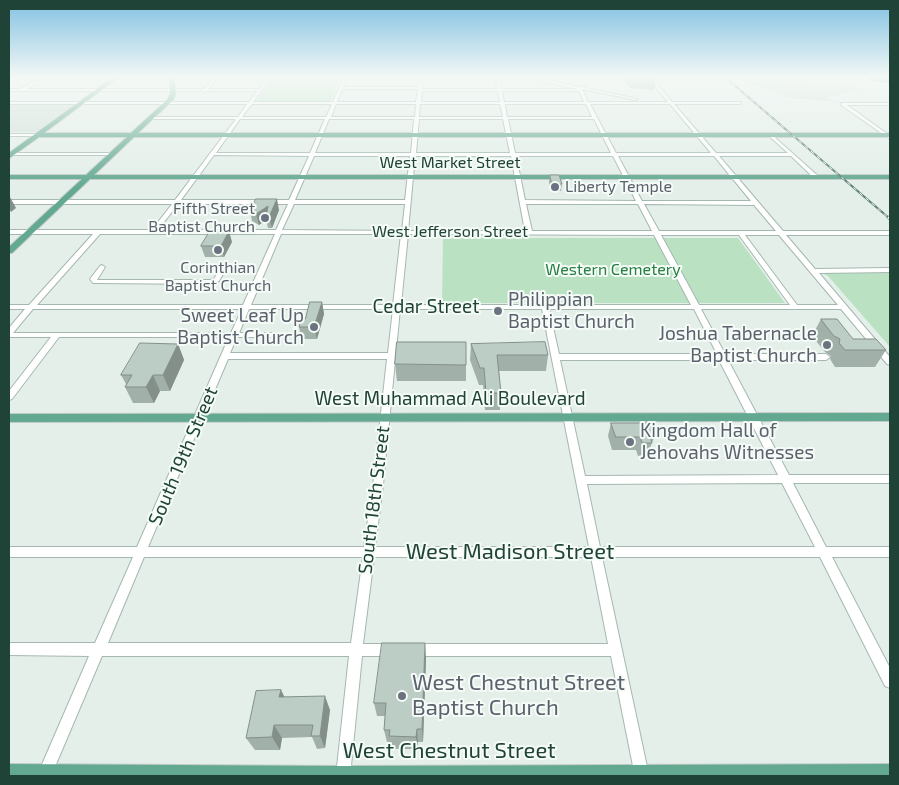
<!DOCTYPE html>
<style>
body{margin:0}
#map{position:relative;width:899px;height:785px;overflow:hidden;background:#e4efe9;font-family:"Exo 2",sans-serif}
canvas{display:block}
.frame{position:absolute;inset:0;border:10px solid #204337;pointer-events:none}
</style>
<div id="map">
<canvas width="899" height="785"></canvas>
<div class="frame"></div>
</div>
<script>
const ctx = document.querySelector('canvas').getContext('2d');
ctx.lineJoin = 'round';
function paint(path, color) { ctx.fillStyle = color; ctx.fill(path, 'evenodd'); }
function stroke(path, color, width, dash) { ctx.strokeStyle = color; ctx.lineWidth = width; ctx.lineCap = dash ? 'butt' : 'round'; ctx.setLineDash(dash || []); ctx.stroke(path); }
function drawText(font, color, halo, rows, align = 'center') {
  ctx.font = font + ' "Exo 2",sans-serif'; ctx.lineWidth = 4; ctx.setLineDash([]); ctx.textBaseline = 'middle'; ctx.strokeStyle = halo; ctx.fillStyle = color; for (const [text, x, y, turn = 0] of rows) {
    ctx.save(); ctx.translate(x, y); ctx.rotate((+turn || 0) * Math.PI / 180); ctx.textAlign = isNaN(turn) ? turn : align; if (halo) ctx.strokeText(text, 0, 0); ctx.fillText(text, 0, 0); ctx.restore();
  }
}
paint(new Path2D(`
 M739 79H781L864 89 826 98 839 102 790 98Z
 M9 104H75L37 132H9Z`), '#d1dfd8');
paint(new Path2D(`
 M272 80H340L330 102H256Z
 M443 238H738L785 303H442Z
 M853 271 890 273V347L828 276 822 273Z`), '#bae2c2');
const minor = new Path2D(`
 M38 78H43L27 89H204L213 78H217L209 89H259L267 78H271L253 102H333L343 78H347L343 87H418L419 79 416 78H509L499 79 501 89H577L528 78H538L638 99 636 100 582 89 588 102H668L649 79 628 78H684L653 79 672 102H741L740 104H674L716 153H788L769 136V135L771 134 818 176V178H814L791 156H719L783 231H890V235H786L815 269 890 268V272L819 273 890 357V365L887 364 841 309H701L725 354H826L830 357 826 360H728L789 475H890V483H793L826 547H890V557H832L890 668V688L885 686 820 557H602L649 776H635L611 656H414L409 655 408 650 409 645 414 644H608L591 557H374L363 644H391L396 645 397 650 396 655 391 656H362L350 776H336L349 656H102L51 776H37L89 656 9 655V643H95L133 557H9V547H137L229 337H59L12 399 9 400V391L51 337H9V328L25 309H9V305H29L93 234H9V230H152L172 204H9V200H175L236 119H151L149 117H238L247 104H9V102H249L257 91H207L204 93 203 91H9V89H21ZM423 79H495L497 89H422ZM342 89H418L416 102H337ZM422 91H498L500 102H421ZM502 91H579L584 102H504ZM252 104H332L326 117H242ZM336 104H416L415 117H331ZM420 104H500L503 117H419ZM505 104H586L592 117H507ZM590 104H670L711 153H616ZM240 119H325L310 153H216ZM329 119H414L411 153H315ZM419 119H503L510 153H416ZM508 119H594L611 153H515ZM214 155 309 156 289 200H181ZM314 156H410L405 200H295ZM415 156H511L525 231H408ZM516 156H613L636 201 525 200ZM618 156H714L751 201H642ZM178 204H288L276 230H158ZM294 204H405L402 231 282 230ZM526 204H638L652 231H532ZM644 204 754 205 776 231H659ZM100 234H275L243 305H37ZM281 234H401L393 305H251ZM408 234 654 235 691 305H401ZM661 235H739L790 305H699ZM745 235H779L838 305H797ZM33 309H242L231 333H13ZM249 309H393L388 353H230L237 337H276L280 335 276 333H239ZM400 309H542L589 547H375L383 485ZM549 309H694L717 354H559ZM228 359H387L373 485 364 547H148ZM560 360H719L778 475 585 476ZM782 483 815 547H600L587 484ZM144 557H363L351 643H108Z
 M841 103H890V105H847L890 136V139L841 105Z
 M9 134H39L41 135 39 136H9Z
 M9 153H112L114 154 112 155H9Z
 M102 265 105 267 97 280H210L214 279 222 266 224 265 227 267 219 281 210 284 93 283 90 279 100 266Z`);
const major = new Path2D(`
 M112 78H118L44 133H131L168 99 170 94V78H174L176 94 173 100 138 133H890V137H134L94 175H890V179H90L12 253H9V247L82 179H9V175H86L127 137H39L11 157 9 158V153Z
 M890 413V421L9 422V414Z
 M9 764 343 766 890 764V776H9Z`);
const highway = new Path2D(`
 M868 78 890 79V83L870 80Z`);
stroke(minor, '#a5b8b0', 2);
stroke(major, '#c1cac7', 2);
stroke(highway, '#c1cac7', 2);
paint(minor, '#fff');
paint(major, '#63a991');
paint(highway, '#28735d');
const railFar1 = new Path2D(`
 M726 78 889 218`);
const rail = new Path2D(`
 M888 217 890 219`);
stroke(railFar1, '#5b7e72', 2);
stroke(rail, '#5b7e72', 3);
stroke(railFar1, '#f5fbf7', 1, [4]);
stroke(rail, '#f5fbf7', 2, [5.5]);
paint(new Path2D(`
 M625 78H656L654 90 630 88 624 80Z
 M550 175 562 184 561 191H551L549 182Z
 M250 210H279L272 228H268L266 220 259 225 252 221Z
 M232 242 224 257H205L201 246Z
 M322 302 324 314 317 339H302L299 327 305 319Z
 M821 319 853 339 886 350 875 367H835L830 359 831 356 825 352 812 336Z
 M178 344 184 360 170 391H160L154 403H133L125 387 126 384 121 375Z
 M471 344 548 355 546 371H499L501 393 500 410H485L483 385H479L470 360Z
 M395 364 466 365V381H397Z
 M611 423 656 433 647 455 638 456 636 450H612L608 436Z
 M426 658 423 742H418V749H392L390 742H387L384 730 385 716H377L374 703Z
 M281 690 284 697 330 710 325 748 317 749 312 737 282 738 280 750H255L246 738Z`), '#a1b0a9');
paint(new Path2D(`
 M10 197 16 208 11 212 9 208V199Z
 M277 199 279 210 272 228 269 217H266V220L259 225 256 214Z
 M229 231 232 242 224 257 221 246Z
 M322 302 324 314 317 339 314 327Z
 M178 344 184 360 170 391 163 375Z
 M153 375 160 391 154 403 146 387Z
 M425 643 426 658 423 742 422 729Z
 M281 690 288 704 279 697Z
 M325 696 330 710 325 748 320 736Z
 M274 725 282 738 280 750 272 737Z
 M417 729 418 742V749L416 737Z`), '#839089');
const building = new Path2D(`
 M550 175H559L562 184H552Z
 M256 199H277L269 217H266L268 206 256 214 250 210Z
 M210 231H229L221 246H201Z
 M310 302H322L314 327H299L301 319H305Z
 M821 319H837L853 339H876L886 350H845L839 343 840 339 834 336Z
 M397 342H466V365L395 364Z
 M545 342 548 355H497L501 393H486L484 368H480L471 344Z
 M140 343 178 344 163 375H153L146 387H125L132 375H121Z
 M611 423H649L650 426H653L656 433H652L654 437H650L652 443H642L640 437H616Z
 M382 643H425L422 729H417L416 737 389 736 390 730H384L386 703H374Z
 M281 690 279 697 325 696 320 736H311L313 725H274L272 737 246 738 256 691Z`);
paint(building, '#bbcdc4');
stroke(building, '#839089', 1);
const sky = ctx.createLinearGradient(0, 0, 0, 188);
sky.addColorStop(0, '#81c1e2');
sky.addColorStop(0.41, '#f3f8f5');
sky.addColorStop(1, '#f3f8f500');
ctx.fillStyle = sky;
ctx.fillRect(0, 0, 899, 188);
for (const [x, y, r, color] of [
 [555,187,5,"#6b7280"],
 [265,218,5,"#6b7280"],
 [218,250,5,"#6b7280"],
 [498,311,5,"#6b7280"],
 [314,327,5,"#6b7280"],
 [827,345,5,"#6b7280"],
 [630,442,5,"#6b7280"],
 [402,696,5,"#6b7280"]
]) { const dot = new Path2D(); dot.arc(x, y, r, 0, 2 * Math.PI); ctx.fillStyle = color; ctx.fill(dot); stroke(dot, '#f5fbf7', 2); }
drawText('16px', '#204337', '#f5fbf7', [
 ["West Market Street",450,163],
 ["West Jefferson Street",450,232]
]);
drawText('16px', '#5b616d', '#f5fbf7', [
 ["Liberty Temple",565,187],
 ["Fifth Street",255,209,"right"],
 ["Baptist Church",255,227,"right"],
 ["Corinthian",218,268,"center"],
 ["Baptist Church",218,286,"center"]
], 'left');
drawText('16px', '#257f41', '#f5fbf7', [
 ["Western Cemetery",613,270]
]);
drawText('19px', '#5b616d', '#f5fbf7', [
 ["Philippian",508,300],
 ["Baptist Church",508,322],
 ["Sweet Leaf Up",304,316,"right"],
 ["Baptist Church",304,338,"right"],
 ["Joshua Tabernacle",817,334,"right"],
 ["Baptist Church",817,356,"right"],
 ["Kingdom Hall of",640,431],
 ["Jehovahs Witnesses",640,453]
], 'left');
drawText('19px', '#204337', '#f5fbf7', [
 ["Cedar Street",426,307],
 ["West Muhammad Ali Boulevard",450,399],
 ["South 19th Street",183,456,-67],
 ["South 18th Street",374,500,-83]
]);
drawText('22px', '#204337', '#f5fbf7', [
 ["West Madison Street",510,552],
 ["West Chestnut Street",449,751]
]);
drawText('22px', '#5b616d', '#f5fbf7', [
 ["West Chestnut Street",412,683],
 ["Baptist Church",412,708]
], 'left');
</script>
